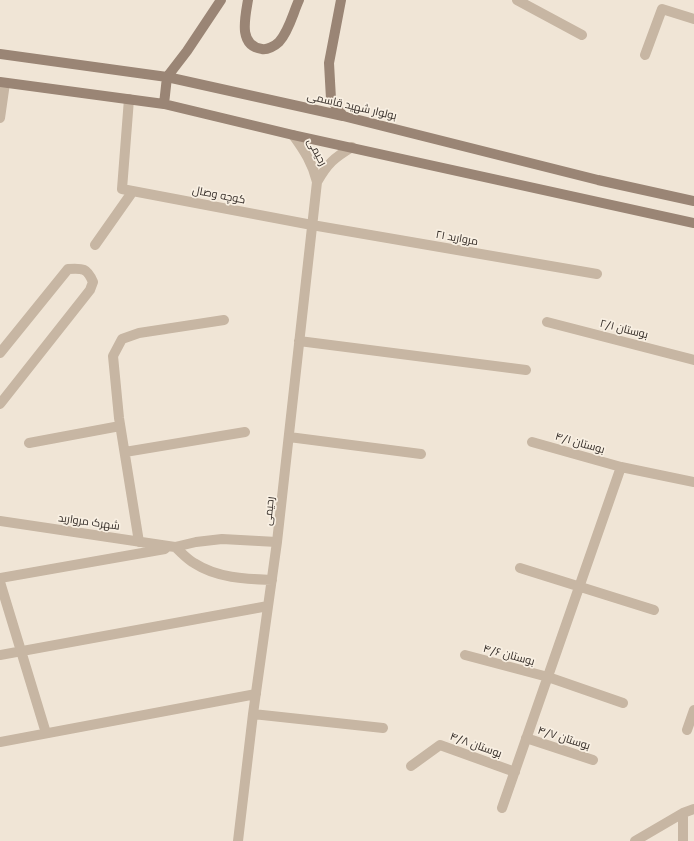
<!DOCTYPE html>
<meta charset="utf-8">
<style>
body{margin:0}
canvas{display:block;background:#f0e5d6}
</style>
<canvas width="694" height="841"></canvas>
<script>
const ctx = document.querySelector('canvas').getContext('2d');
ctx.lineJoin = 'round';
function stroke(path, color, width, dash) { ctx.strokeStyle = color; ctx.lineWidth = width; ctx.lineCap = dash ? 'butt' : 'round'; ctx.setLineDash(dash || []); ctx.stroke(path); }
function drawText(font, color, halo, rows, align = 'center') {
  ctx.font = font + ' "Golos Text",Cairo,sans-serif'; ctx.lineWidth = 3.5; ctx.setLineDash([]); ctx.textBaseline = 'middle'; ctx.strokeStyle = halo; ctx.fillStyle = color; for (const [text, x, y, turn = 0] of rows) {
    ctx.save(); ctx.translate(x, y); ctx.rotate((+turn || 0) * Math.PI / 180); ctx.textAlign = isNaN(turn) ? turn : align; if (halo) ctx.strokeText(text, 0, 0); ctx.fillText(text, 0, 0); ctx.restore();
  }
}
stroke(new Path2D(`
 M517 0 582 35
 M645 55 662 9 694 19
 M129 99 122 189 312 225 597 274
 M0 118 5 83
 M317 182C328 163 334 158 352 147
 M95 245 133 191
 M547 322 694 360
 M299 341 526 370
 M0 353 68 269C83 268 87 268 93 282L90 290 0 404
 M289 437 421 454
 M532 442 621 467 694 482
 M29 443 120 426
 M125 452 245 432
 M0 521 175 547 196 542 222 539 277 542
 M139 542 119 418 113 356 122 339 139 333 224 320
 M175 547C181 552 187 559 194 563 217 578 245 579 272 580
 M520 568 654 610
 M0 578 165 549
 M0 582 46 733
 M0 655 268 606
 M465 655 548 677 623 703
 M253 714 383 728
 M687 730 694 710
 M526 738 593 760
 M0 742 256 694
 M411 766 440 745 515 772
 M502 808 621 467
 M238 841 253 714 277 542 317 182C313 164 304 150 293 135
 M635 841 683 813 694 809
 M683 841V813`), '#c7b6a3', 10);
stroke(new Path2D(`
 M248 0C245 18 238 46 262 49 267 50 275 46 279 42 289 31 293 13 299 0
 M341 0 329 63 331 99 343 116
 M0 54 167 77 343 116 598 180 694 201
 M0 82 164 104 293 135 694 223
 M164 104 167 77 187 51 221 0`), '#9a8575', 10);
drawText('11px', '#322a25', '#f8efe2', [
 ["بولوار شهید قاسمی",352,106,13],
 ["رحیمی",317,152,62],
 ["کوچه وصال",219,195,11],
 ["مروارید ۲۱",457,238,10],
 ["بوستان ۲/۱",624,329,14],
 ["بوستان ۴/۱",580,443,16],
 ["رحیمی",269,511,-84],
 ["شهرک مروارید",89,522,8],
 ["بوستان ۴/۶",509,655,15],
 ["بوستان ۴/۷",564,738,18],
 ["بوستان ۴/۸",476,745,20]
]);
</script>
